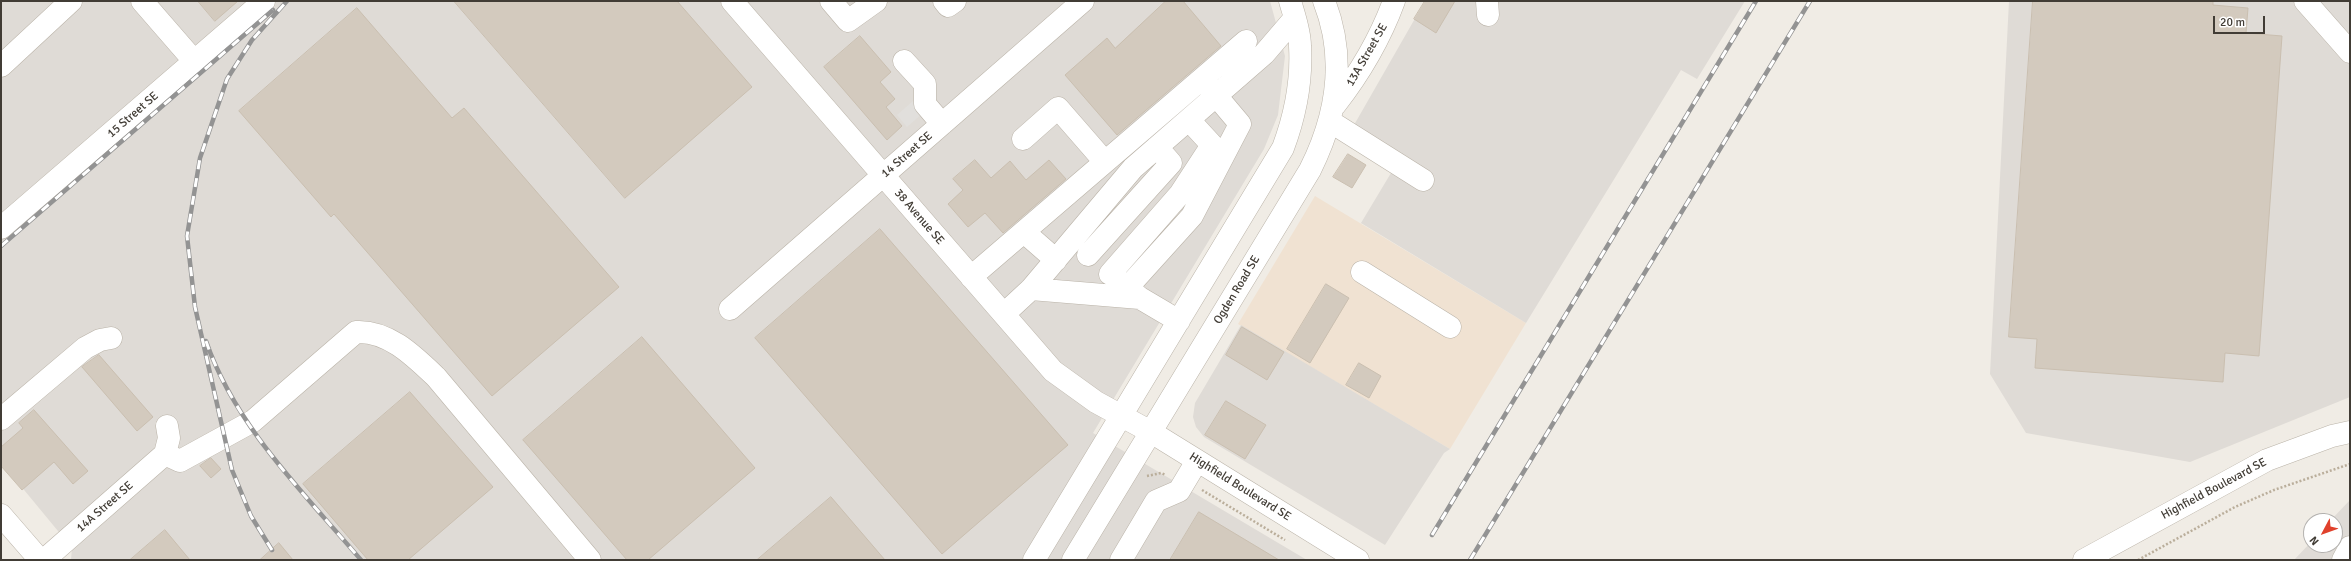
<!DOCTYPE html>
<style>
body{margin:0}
#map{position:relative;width:2351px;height:561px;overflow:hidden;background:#f0ece5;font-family:Signika,sans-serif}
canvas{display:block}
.frame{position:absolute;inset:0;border:2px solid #413c35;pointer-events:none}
.north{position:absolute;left:2303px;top:513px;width:40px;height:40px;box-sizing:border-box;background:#fff;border:1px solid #b3b1ae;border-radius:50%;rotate:229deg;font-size:11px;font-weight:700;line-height:16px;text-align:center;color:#413c35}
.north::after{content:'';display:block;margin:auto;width:14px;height:18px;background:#e0412c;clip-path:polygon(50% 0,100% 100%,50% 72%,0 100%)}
.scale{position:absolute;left:2213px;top:16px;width:52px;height:18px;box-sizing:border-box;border:2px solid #413c35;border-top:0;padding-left:5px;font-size:12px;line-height:14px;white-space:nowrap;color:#413c35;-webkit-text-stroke:3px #fff;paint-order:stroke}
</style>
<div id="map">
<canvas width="2351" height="561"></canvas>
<div class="frame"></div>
<div class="north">N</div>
<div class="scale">20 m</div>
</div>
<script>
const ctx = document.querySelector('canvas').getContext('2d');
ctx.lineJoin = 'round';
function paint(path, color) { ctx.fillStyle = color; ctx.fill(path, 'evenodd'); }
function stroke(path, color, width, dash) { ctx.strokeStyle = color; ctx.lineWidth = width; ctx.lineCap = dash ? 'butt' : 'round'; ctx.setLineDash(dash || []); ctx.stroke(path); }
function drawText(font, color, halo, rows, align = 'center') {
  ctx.font = font + ' Signika,sans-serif'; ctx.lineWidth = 4; ctx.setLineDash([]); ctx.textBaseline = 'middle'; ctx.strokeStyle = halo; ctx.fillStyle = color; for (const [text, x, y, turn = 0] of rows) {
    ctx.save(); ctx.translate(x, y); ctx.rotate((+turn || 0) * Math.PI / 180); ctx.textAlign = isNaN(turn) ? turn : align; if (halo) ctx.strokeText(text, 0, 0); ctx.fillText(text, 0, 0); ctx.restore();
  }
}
paint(new Path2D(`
 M1315 196 1526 323 1450 449 1238 324Z`), '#f0e2d2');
paint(new Path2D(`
 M1 1H1270L1285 56 1278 115 1264 149 1093 433 1307 560H71L72 548 1 462Z
 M1425 1H1745L1697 79 1681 70 1526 323 1361 223 1394 168 1346 139Z
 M2009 1H2350V397L2190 462 2026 433 1990 374Z
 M1241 325 1450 449 1444 453 1385 545 1204 437 1196 427 1193 417 1195 403Z
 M2350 500V560H2294L2311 542V545H2335V521H2330Z`), '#dfdbd6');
paint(new Path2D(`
 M913 101 923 113 907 127 897 115Z`), '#e1dfdc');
const building = new Path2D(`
 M198 1H238L215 21Z
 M454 1H677L752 87 625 198Z
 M1166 1H1183L1221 46 1117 135 1065 75 1107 38 1115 48Z
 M1425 1H1455L1436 33 1414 19Z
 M2033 1H2213V5L2248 8 2246 33 2282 36 2259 356 2225 353 2223 382 2035 368 2037 339 2009 337Z
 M357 8 452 118 464 108 619 287 492 396 334 214 331 217 239 111Z
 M860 36 891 72 880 82 895 99 886 107 902 126 887 140 824 67Z
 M1348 154 1366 165 1352 188 1333 177Z
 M975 160 991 178 1010 161 1026 180 1049 160 1066 179 1003 233 985 213 968 227 948 204 963 190 953 179Z
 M880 229 1068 445 942 554 755 338Z
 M1326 284 1349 298 1310 363 1287 349Z
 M1242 327 1284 352 1267 380 1226 355Z
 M642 337 755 468 648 560H627L523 440Z
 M99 355 153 417 137 431 82 367Z
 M1359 363 1381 376 1369 398 1346 385Z
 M410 392 493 487 408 560H368L303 484Z
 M1226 401 1266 425 1245 459 1205 435Z
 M34 410 88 471 73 484 54 462 22 490 1 466V447L23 428 19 423Z
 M211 458 221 469 211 478 200 466Z
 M831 497 885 560H757Z
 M1199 512 1279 560H1170Z
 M165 530 190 560H130Z
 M279 543 293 560H260Z`);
paint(building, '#d3cabe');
stroke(building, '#cabfb0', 1);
const minor = new Path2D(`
 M142 1 195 62
 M732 1 1053 371 1096 402 1151 432 1358 560
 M831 1 848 21 876 1
 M944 1 948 6 955 1
 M1487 1 1488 15
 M2305 1 2350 52
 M904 61 925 84V104L942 124
 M1 66 71 1
 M1335 105C1360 73 1380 39 1394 1
 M1331 122 1423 180
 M1023 139 1058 108 1105 162
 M1 228 264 1
 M1024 232 1056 260
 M1088 255 1171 163 1157 147
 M1362 272 1450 327
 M1110 274 1180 194 1212 145 1189 120
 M971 277 1246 41
 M1117 279 1140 298 1179 321
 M1127 288 1192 216 1240 124 1208 86
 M1031 289 1140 298
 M730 309 1083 1
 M1004 314 1031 289 1133 168 1264 54 1294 19
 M1 419 85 348 100 340 111 338
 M165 454 180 461 253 421 356 332C388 330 414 356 436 377L590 560
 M165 454 169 438 167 426
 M1 515 40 560
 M44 560 165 454
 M1034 560 1283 148C1295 116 1302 81 1300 46 1300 31 1294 15 1290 1
 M1073 560 1310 170C1337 116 1347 59 1324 1
 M1121 560 1156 501 1179 491 1197 461
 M2084 560 2267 460 2332 436 2350 432
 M2343 560 2350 547`);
stroke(minor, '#bab3a8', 23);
stroke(new Path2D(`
 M1147 476 1161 473 1166 475
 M1202 490 1285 540
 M2138 560 2235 507 2274 490 2350 464`), '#baae9b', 2.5, [2, 2]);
stroke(minor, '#fff', 22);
const rail = new Path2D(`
 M1 246 273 10
 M206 341C235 426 304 493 361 560
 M1432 535 1756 1
 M272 550 251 516 232 470 195 307 187 236 200 158 227 79 252 40 287 1
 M1470 560 1810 1`);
stroke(rail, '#939393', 4.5);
stroke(rail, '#fff', 3, [9]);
drawText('12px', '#413c35', '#fff', [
 ["13A Street SE",1367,55,-60],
 ["15 Street SE",133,115,-41],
 ["14 Street SE",907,155,-41],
 ["38 Avenue SE",919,217,49],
 ["Ogden Road SE",1237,290,-59],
 ["Highfield Boulevard SE",1240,487,32],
 ["Highfield Boulevard SE",2214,489,-28],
 ["14A Street SE",105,507,-41]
]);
</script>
